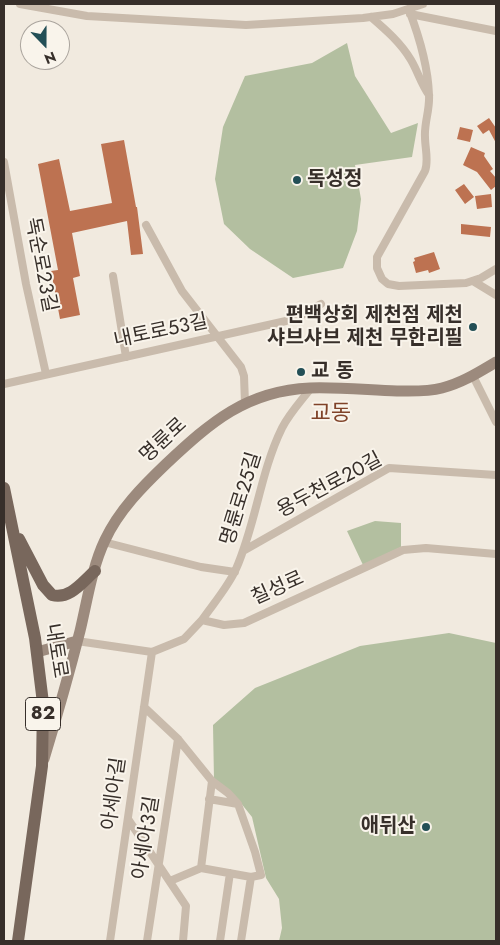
<!DOCTYPE html>
<meta charset="utf-8">
<style>
body{margin:0}
#map{position:relative;width:500px;height:945px;overflow:hidden;background:#f1eadf;font-family:Jost,sans-serif}
canvas{display:block}
.frame{position:absolute;inset:0;border:5px solid #372f2a;pointer-events:none}
.north{position:absolute;left:20px;top:20px;width:50px;height:50px;box-sizing:border-box;background:#f9f4eb;border:1px solid #aba59e;border-radius:50%;rotate:158deg;font-size:14px;font-weight:700;line-height:20px;text-align:center;color:#372f2a}
.north::after{content:'';display:block;margin:auto;width:18px;height:22px;background:#234f56;clip-path:polygon(50% 0,100% 100%,50% 72%,0 100%)}
</style>
<div id="map">
<canvas width="500" height="945"></canvas>
<div class="frame"></div>
<div class="north">N</div>
</div>
<script>
const ctx = document.querySelector('canvas').getContext('2d');
ctx.lineJoin = 'round';
function paint(path, color) { ctx.fillStyle = color; ctx.fill(path, 'evenodd'); }
function stroke(path, color, width, dash) { ctx.strokeStyle = color; ctx.lineWidth = width; ctx.lineCap = dash ? 'butt' : 'round'; ctx.setLineDash(dash || []); ctx.stroke(path); }
function drawText(font, color, halo, rows, align = 'center') {
  ctx.font = font + ' Jost,"Noto Sans KR",sans-serif'; ctx.lineWidth = 4; ctx.setLineDash([]); ctx.textBaseline = 'middle'; ctx.strokeStyle = halo; ctx.fillStyle = color; for (const [text, x, y, turn = 0] of rows) {
    ctx.save(); ctx.translate(x, y); ctx.rotate((+turn || 0) * Math.PI / 180); ctx.textAlign = isNaN(turn) ? turn : align; if (halo) ctx.strokeText(text, 0, 0); ctx.fillText(text, 0, 0); ctx.restore();
  }
}
paint(new Path2D(`
 M347 43 355 76 391 133 418 123 412 157 355 165 361 199 357 231 343 268 293 278 250 249 224 224 215 179 223 127 245 76 312 63Z
 M375 521 401 523V547L363 565 347 531Z
 M449 633 496 643V941H279L282 928 279 899 266 878 252 817 240 802 214 780 213 725 255 688 360 646Z`), '#b3bfa0');
paint(new Path2D(`
 M489 118 496 128V143L489 130 483 134 477 126Z
 M460 127 473 130 470 142 457 139Z
 M124 140 136 207H137L143 254 131 255 127 221 72 233 80 276 73 278 80 315 60 319 51 271 58 270 38 164 59 159 70 211 112 203 101 144Z
 M471 147 485 153 484 156 493 169 490 171 496 178V186L491 190 477 172 463 165Z
 M464 184 474 197 465 204 455 190Z
 M491 194 492 207 477 209 475 196Z
 M461 224 491 227 490 237 461 234Z
 M434 252 440 269 429 273 428 270 416 273 413 262 415 261 414 258Z`), '#bd7251');
stroke(new Path2D(`
 M20 4 87 16 246 25 363 18 393 14 423 4
 M409 10C419 36 428 67 429 95 430 110 424 123 425 137 425 149 429 160 425 171L377 257V268L382 279 388 284 399 286 466 283 481 278 496 269
 M410 14 496 31
 M371 17C386 30 401 43 411 60 418 72 421 84 429 95
 M4 162 26 284 46 374
 M146 225 182 291 241 367 244 376 245 403
 M113 276 126 357
 M473 281 496 295
 M473 376 496 422
 M4 384 286 321 297 318 321 304
 M104 542 201 567 235 572
 M243 551 389 468 496 475
 M202 620C213 604 228 587 236 569 256 524 260 473 282 428 289 414 301 401 311 388
 M77 641 152 652 184 639 202 620 224 625 244 623 403 550 426 548 496 554
 M144 707 178 739 212 781 201 868
 M212 781 228 793 238 804
 M128 819 186 906 183 941
 M170 881 201 868 251 877 261 875 255 852 238 804 209 799
 M110 941 152 652
 M147 941 178 739
 M220 941 230 873
 M241 941 251 877`), '#c9bbac', 8);
stroke(new Path2D(`
 M37 652 77 641
 M44 759C57 716 69 674 80 631 87 602 92 567 105 540 119 510 143 486 166 464 211 422 246 391 310 388 338 387 368 390 397 391 412 391 427 392 442 388 462 383 479 372 496 362`), '#9c8a7d', 11);
stroke(new Path2D(`
 M4 488 35 638 43 703 42 766 18 941
 M19 539 43 585 52 595C70 600 83 581 95 571`), '#78675c', 12);
for (const [x, y, r, color] of [
 [297,180,5,"#234f56"],
 [473,327,5,"#234f56"],
 [301,372,5,"#234f56"],
 [426,827,5,"#234f56"]
]) { const dot = new Path2D(); dot.arc(x, y, r, 0, 2 * Math.PI); ctx.fillStyle = color; ctx.fill(dot); stroke(dot, '#f9f4eb', 2); }
for (const [x, y, w] of [
 [43,714,35]
]) { const box = new Path2D(); box.roundRect(x - w / 2, y - 16.5, w, 33, 4); ctx.fillStyle = '#f9f4eb'; ctx.fill(box); stroke(box, '#372f2a', 1); }
drawText('bold 19px', '#372f2a', null, [
 ["82",43,714]
]);
drawText('bold 20px', '#372f2a', '#f9f4eb', [
 ["독성정",307,180],
 ["편백상회 제천점 제천",463,316,"right"],
 ["샤브샤브 제천 무한리필",463,339,"right"],
 ["교 동",311,372],
 ["애뒤산",416,827,"right"]
], 'left');
drawText('20px', '#372f2a', '#f9f4eb', [
 ["독순로23길",40,265,79],
 ["내토로53길",161,332,-12],
 ["명륜로",164,441,-43],
 ["용두천로20길",330,486,-28],
 ["명륜로25길",242,499,-73],
 ["칠성로",278,589,-24],
 ["내토로",55,651,81],
 ["아세아길",115,794,-82],
 ["아세아3길",147,838,-81]
]);
drawText('22px', '#804329', '#f9f4eb', [
 ["교동",331,415]
]);
</script>
